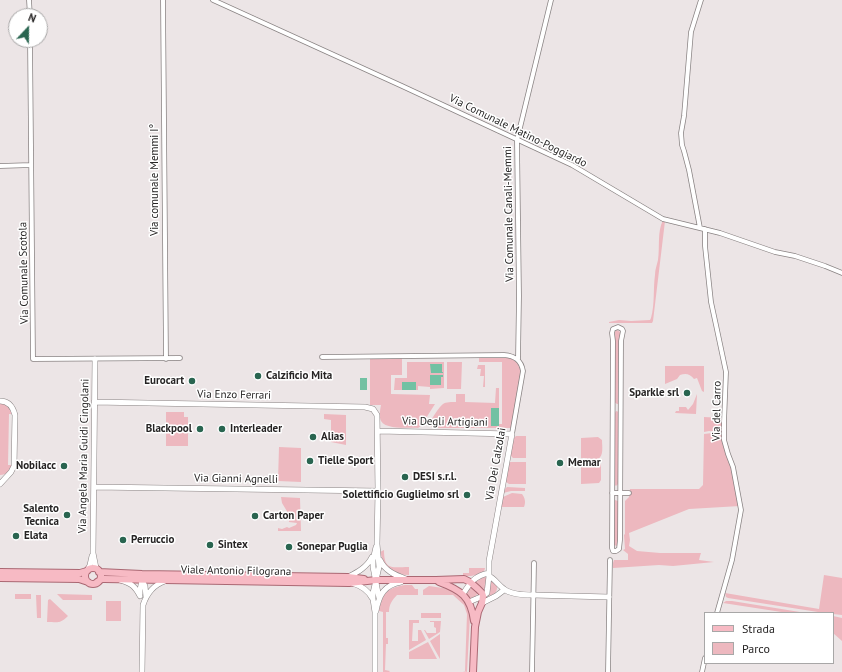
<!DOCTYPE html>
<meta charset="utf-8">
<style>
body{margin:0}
#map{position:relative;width:842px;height:672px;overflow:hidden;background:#ece5e6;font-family:"PT Sans",sans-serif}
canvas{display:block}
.legend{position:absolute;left:704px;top:612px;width:130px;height:52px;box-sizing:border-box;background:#fff;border:1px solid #a8a7a7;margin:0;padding:5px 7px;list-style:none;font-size:12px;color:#262424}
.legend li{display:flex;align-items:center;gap:8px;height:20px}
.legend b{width:20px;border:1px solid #a8a7a7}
.north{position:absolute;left:8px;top:8px;width:40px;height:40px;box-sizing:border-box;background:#fff;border:1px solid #a8a7a7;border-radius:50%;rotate:22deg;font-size:11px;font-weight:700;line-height:16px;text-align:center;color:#262424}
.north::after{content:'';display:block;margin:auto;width:14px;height:18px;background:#296550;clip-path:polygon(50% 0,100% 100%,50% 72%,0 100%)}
</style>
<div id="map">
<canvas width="842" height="672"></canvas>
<ul class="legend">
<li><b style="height:5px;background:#f7bac4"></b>Strada</li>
<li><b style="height:11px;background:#edb8bf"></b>Parco</li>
</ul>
<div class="north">N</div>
</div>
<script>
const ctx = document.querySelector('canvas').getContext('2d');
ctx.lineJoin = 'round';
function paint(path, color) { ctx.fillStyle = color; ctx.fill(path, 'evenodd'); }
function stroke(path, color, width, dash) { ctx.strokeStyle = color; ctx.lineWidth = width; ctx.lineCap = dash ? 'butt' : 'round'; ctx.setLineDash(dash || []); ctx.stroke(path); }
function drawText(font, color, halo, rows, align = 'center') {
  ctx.font = font + ' "PT Sans",sans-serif'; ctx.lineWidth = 3; ctx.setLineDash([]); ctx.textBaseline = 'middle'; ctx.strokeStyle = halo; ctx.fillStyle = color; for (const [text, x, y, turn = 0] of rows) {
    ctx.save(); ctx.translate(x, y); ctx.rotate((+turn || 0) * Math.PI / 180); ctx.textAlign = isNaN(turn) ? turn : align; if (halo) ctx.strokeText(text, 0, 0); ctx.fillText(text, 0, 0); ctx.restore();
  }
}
paint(new Path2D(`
 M663 220 665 221 653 321 652 323H609V322L619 320 631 321 650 320 651 318C655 304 653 289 655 275 655 269 657 265 658 260 660 247 657 232 663 220Z
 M616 330 619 331 620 332V402L618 404H617L614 402 615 332Z
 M506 357C514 358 518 363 522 370L511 428H435L430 426V423C432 418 439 407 443 404 446 402 452 402 456 402V394H465V402L495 403 496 388H499V424H502V362H479V358Z
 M370 358H402V375H391V394L430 395 429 404H435L421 426 418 428C409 427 386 430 381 421 379 417 380 410 381 405H370Z
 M407 362H444V388L430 389V387L418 386V390H416V382H402V390H394L395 378H407Z
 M447 362H462L461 389H447Z
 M478 365H485V387H483L484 376H480L481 369H477Z
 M665 366H704V392L702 391 697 378 694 379C690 374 686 373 680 375L677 379 665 384Z
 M697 394 696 414 675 413 676 411H679V407H686L688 410 693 404Z
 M0 403H3L10 407 12 414H9L8 465H12C11 471 6 475 0 475Z
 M616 411 619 412 618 484 616 486 614 484 615 413Z
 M166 412H184V417H188V446H166Z
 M324 414 346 415V445L331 442V420L324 419Z
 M704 417 722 418V432H718L709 431 704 432Z
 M712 433C714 433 719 433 721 435 728 440 738 495 740 506L689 509 629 533 630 540 629 546 637 551 660 553H701L700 556 699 560 714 562 673 566 659 565 613 568V563L614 560H628V554L623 550 625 549 624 535 625 534V501L629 497 630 489H699L703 485 704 434Z
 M516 436H526V458H513L510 455 513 439Z
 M598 437 602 440C602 446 604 456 598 459L581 458V438Z
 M279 447 301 448V482L278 481Z
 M509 462H526V484H509L506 482V480Z
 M581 462H598L601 465V480L599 483 581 484Z
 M507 487 525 488V491H511L503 493 505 489Z
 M512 493 522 494C525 498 526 502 524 507H501L503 497Z
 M281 497 300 498 301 531H278V528L282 529 287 527 289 528 296 525 297 523 289 522 288 513 282 503Z
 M615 500 618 501 619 543 617 546 614 545V501Z
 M384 550C384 571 392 567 409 567V575C393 575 384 567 380 552Z
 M469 568H485L484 572 480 574 471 576H463V573H469Z
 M824 575 842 578V615L833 614V613L818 612 728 598 726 597 725 593 819 609Z
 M487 576 486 588 483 589 475 584V582L477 580Z
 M490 580 497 585C498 592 494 595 488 596L489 592Z
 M405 585H412L415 589H418V595H397C392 600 389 605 389 612H386V638H388V644H386L385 670 390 671 389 672H383V612L379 611C382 593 387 588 405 585Z
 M429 586 450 589 462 599 467 607 470 616 467 672 463 671H465L467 614 464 605 453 595H423V590Z
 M467 593a5 5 0 1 1 10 0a5 5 0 1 1-10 0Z
 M15 594H31V599H15Z
 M57 594 92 595V600H63Z
 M36 595H41V618H37Z
 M50 599 68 616C60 624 58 622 47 622L48 600Z
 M106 601H121V621H106Z
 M726 601H732L806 613H788L723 603Z
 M421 613H441V618H421Z
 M833 616 842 618V641L833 633Z
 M409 620H419V623H413L412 641H418V630H421L426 640 409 650Z
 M430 621H441L440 632 429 639 424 630H425L427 633H436V628L434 627V622H430Z
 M440 634V659L430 641Z
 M428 642 437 659H409V652Z`), '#edb8bf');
paint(new Path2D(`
 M430 364H442V372H443V373H431Z
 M430 375H443V377H441V385H430Z
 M360 378H367V390H360Z
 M402 382H416V390H402Z
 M491 408H499V426H491Z`), '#72c1a3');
const minor = new Path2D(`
 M29 0 30 16
 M163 0 166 359
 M213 0 402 86 572 165 663 219 720 233 775 252 795 256 825 266 842 273
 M30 40 33 359 180 358
 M0 166 31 165
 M700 228 689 170 684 151 682 145 681 133 684 116 691 32 701 0
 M705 229V246L711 302 716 325 726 372 724 422V440L728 454 733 467 741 510 732 560 717 613
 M618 327 622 329 623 331 621 341 620 540 619 549 616 551H613L612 548 613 341 612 333 613 329Z
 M322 357 504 355C515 356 521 360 523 371L512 434
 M518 359 519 296 517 140 525 107 551 0
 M612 493H629
 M532 672 534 563
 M608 672 610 560
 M702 672 705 658`);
const tertiary = new Path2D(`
 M95 359 93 553 96 568 98 570
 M0 401C9 401 13 407 15 415L14 466 11 472 0 484
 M94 402 365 407 373 409 377 415 378 491 377 544 378 555 379 567 373 593V599L375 612V672
 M378 431 512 434 489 561V576L487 593 483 596 469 602
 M94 487 378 491
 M376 547 373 560V567L379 598
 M380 560C385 571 395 575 406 579
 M87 571 90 565 92 556
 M489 576C495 579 498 585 504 589 510 594 525 595 533 595L609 597
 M348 577C358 572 367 567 372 557
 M120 580C131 583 135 586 140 596
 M142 580 145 586 146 597
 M352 583C362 586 368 590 372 598
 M140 594V590L142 580
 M463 594C470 583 474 576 489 573
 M482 603 496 596 504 590
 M376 611C379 595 384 585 401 582
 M142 672 143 605C147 593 153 585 165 581`);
const primary = new Path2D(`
 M85 576a8 8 0 1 1 16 0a8 8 0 1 1-16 0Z
 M0 572 80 573 87 571
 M99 572 142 574 348 577 364 579
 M0 578 79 579 88 582
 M97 582 102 579H104L349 583 376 580H436L464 579 470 582 478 589 482 593 483 596 482 603 478 612 475 627 473 672
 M439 582C461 590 471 597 474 621`);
stroke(minor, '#898383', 5.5);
stroke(tertiary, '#898383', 6);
stroke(primary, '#aa6873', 8);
stroke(minor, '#fff', 4);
stroke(tertiary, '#fff', 5);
stroke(primary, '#f7bac4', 6);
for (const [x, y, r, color] of [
 [258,376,4,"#296550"],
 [192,381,4,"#296550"],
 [687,393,4,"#296550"],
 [200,429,4,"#296550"],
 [222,429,4,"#296550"],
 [313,437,4,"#296550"],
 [310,461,4,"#296550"],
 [560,463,4,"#296550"],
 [64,466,4,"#296550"],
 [405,477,4,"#296550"],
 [467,495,4,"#296550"],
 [67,515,4,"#296550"],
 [255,516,4,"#296550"],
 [16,536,4,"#296550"],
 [123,540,4,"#296550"],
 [210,545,4,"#296550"],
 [289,547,4,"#296550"]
]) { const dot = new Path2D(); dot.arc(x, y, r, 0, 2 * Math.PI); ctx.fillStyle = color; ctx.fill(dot); stroke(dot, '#fff', 1.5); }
drawText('11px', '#262424', '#fff', [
 ["Via Comunale Matino-Poggiardo",518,131,26],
 ["Via comunale Memmi I°",155,180,-90],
 ["Via Comunale Canali-Memmi",509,214,-91],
 ["Via Comunale Scotola",24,273,-91],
 ["Via Enzo Ferrari",234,395,1],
 ["Via del Carro",717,411,-89],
 ["Via Degli Artigiani",445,422,1],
 ["Via Angela Maria Guidi Cingolani",84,456,-89],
 ["Via Dei Calzolai",496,464,-80],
 ["Via Gianni Agnelli",236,479,1],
 ["Viale Antonio Filograna",236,571,1]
]);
drawText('bold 11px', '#262424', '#fff', [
 ["Calzificio Mita",266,376],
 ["Eurocart",184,381,"right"],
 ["Sparkle srl",679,393,"right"],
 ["Blackpool",192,429,"right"],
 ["Interleader",230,429],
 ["Alias",321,437],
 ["Tielle Sport",318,461],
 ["Memar",568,463],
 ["Nobilacc",56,466,"right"],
 ["DESI s.r.l.",413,477],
 ["Solettificio Guglielmo srl",459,495,"right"],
 ["Salento",59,509,"right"],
 ["Tecnica",59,522,"right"],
 ["Carton Paper",263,516],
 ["Elata",24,536],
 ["Perruccio",131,540],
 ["Sintex",218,545],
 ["Sonepar Puglia",297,547]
], 'left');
</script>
